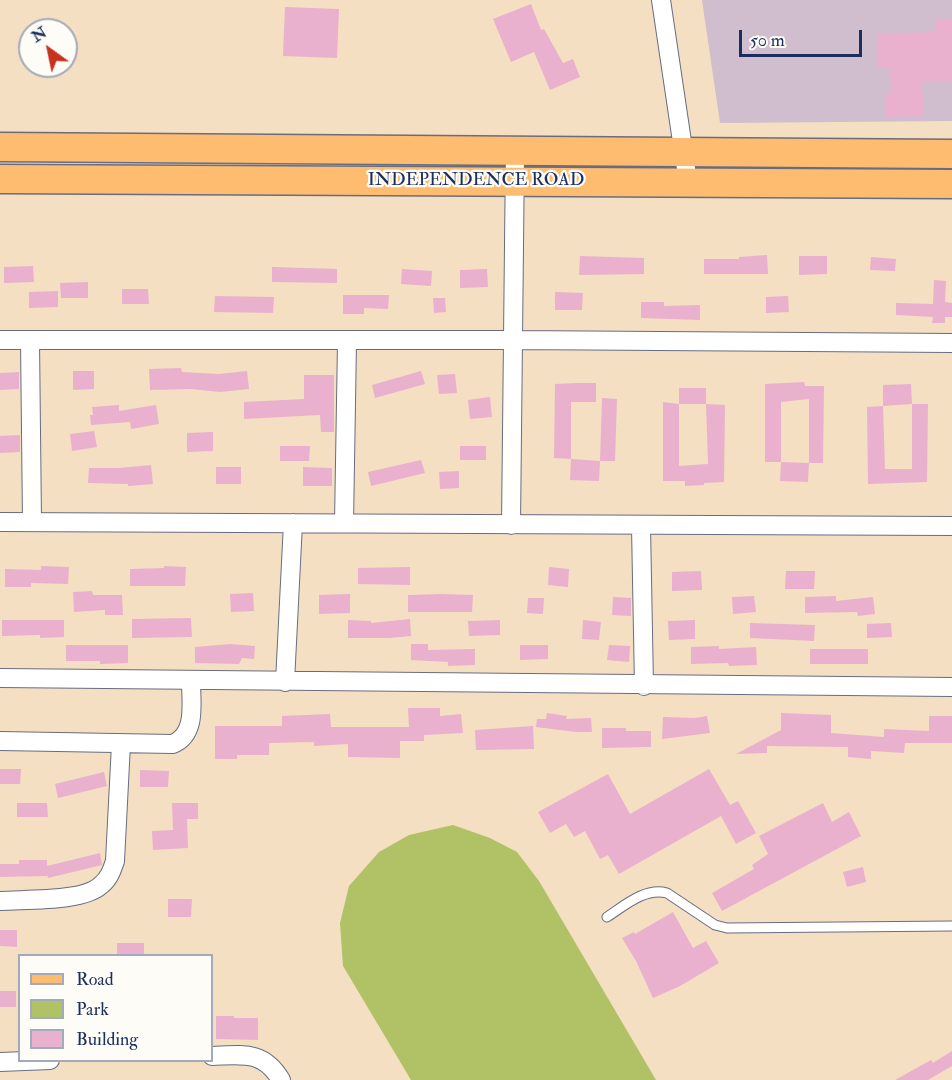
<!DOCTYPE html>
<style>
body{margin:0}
#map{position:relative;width:952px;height:1080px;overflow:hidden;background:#f4dfc3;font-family:"IM FELL Double Pica",serif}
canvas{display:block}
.legend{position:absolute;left:18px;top:954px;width:195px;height:108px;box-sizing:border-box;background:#fdfcf7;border:2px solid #a3aaba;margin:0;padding:8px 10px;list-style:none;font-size:18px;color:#1b2f5e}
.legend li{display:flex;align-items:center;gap:12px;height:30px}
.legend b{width:30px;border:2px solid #a3aaba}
.north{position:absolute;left:18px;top:18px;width:60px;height:60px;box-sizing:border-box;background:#fdfcf7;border:2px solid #a3aaba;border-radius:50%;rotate:327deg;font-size:16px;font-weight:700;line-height:24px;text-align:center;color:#1b2f5e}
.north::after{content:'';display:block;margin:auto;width:21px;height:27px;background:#c8321e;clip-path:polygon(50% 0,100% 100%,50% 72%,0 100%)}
.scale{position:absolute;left:739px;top:30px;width:123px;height:27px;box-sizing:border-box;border:3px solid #1b2f5e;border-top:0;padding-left:8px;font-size:18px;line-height:21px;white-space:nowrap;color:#1b2f5e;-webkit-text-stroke:4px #fdfcf7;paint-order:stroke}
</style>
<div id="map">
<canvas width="952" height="1080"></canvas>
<ul class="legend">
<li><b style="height:8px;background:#fdbc6f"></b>Road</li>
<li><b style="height:16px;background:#b0c265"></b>Park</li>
<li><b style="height:16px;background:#e9b1cd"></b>Building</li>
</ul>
<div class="north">N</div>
<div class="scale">50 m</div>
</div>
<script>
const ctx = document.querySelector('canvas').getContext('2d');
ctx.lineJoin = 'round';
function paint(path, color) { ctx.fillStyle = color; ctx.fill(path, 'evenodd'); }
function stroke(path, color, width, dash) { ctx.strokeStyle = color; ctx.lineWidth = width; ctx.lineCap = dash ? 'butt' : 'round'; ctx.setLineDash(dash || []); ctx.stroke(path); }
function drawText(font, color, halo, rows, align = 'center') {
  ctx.font = font + ' "IM FELL Double Pica",serif'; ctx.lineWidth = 4.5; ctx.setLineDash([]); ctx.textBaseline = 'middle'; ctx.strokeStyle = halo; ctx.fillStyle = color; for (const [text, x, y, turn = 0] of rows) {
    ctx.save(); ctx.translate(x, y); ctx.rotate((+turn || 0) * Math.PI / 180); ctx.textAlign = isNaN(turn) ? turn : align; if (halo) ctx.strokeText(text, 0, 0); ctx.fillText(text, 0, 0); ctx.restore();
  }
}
paint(new Path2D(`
 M702 0H952V121L720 123Z`), '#d0bdcd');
paint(new Path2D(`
 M453 825 490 838 517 852 539 881 656 1080H411L343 966 340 923 349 886 379 852 409 835Z`), '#b0c265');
paint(new Path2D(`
 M531 4 541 30 544 29 563 63 573 59 580 77 550 90 534 52 511 62 493 19Z
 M285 7 339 9 337 58 283 56Z
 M936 19 952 20V81H922L924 116 886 117 885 93H891L890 68H878L877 34 936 32Z
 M767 255 768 274H704V259H739V257Z
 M580 256 644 258V274L579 275Z
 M799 256H827V274L799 275Z
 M871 257 896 259 895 271 870 270Z
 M33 266 34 282 4 283V267Z
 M272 267 337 269V283L272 282Z
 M402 269 432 271 431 286 401 284Z
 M487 269 488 287 460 288V270Z
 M934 280 946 281 945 302 952 303V317H945V323H932L933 317 896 315V303L933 304Z
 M88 282V298H61L60 283Z
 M122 289H148L149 304H122Z
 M58 291V307L29 308V292Z
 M555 292 583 293 582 310H555Z
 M343 295H389L388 309 364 308V314H343Z
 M215 296 274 297 273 313 214 312Z
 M788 296 789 312 766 313V297Z
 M433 298H445L446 312 434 313Z
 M641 302H664V306L700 305V320L641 318Z
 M181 368 182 372 219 374 247 371 249 389 220 392 191 389 150 390 149 369Z
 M73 371H94V389L73 390Z
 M421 371 425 384 375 398 372 385Z
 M19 372V389L0 390V373Z
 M455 374 457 393 439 394 437 375Z
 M304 375H334V432H321L320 415 244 419V402L304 399Z
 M804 382 805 386H824L823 463H809V399L781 402V462H765V384Z
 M578 383H596V402H571V459L554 458 555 384Z
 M911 384 912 404 883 406V385Z
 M679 388H706V404H679Z
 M490 397 492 417 470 419 468 400Z
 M602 398 617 399 615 461H600Z
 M663 402 679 404V466L708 464 706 404 725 405 724 482 704 483V485L685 486V481H663Z
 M912 404H928L927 482 868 484 867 407 883 406 885 469H912Z
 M119 405V411L156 405 159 424 131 429 130 422 91 425 90 415H93L92 407Z
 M94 431 97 447 72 451 70 434Z
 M213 432V451L187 452V433Z
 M20 435V452L0 453V436Z
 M280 446H310L309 461H280Z
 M460 446H486V460H460Z
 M571 459 600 461 599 481 570 480Z
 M421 460 425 473 371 486 368 472Z
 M781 462 809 463 808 482 780 481Z
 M151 465 153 484 128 486V484L88 483 89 468H119Z
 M216 467H241V484H216Z
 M303 467 332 468V486H303Z
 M459 471V488L440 489 439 472Z
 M41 566 69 567 68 584 31 583V587H5V569L41 570Z
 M164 566 186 567 185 586H130V569L164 568Z
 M410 567V585L358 584V568Z
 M549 567 569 569 568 587 548 585Z
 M701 571 702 590 672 591V572Z
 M786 571H815L814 589H785Z
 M92 591 93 595H122L123 615H105V610L74 612 73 592Z
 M253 593 254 611 231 612 230 594Z
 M350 594V613L319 614V595Z
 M440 594 473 595 472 612H408V595Z
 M754 596 756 612 733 614 732 597Z
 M836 596V601L873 597 875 614 858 616 857 612 805 613V597Z
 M613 597 631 598V616L612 615Z
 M528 598H544L543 614 527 613Z
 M191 618 192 637 132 638V619Z
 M410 619 411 636 389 638H348V620L371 621V623Z
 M2 620H64V637L40 638V635L2 636Z
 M500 620V635L469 636 468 621Z
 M583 620 601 622 599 640 582 639Z
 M695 620V639L669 640 668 621Z
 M750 623 815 625 814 641 750 638Z
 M891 623 892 637 867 638V624Z
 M230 644 255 646 254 659 242 658 239 664 195 663V647Z
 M411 644H428V650L475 649V665L448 666V662L411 660Z
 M66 645H128V663L100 664V661H66Z
 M520 645H548V659L520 660Z
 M609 645 630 646 629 662 607 660Z
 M719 646V649L756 647 757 665 729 666 728 663 691 664V647Z
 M810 649H868V664H810Z
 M408 708H440V716L461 714 463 733 424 735V741H400V758L348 757V744L314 746V742L269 743V755H237V759H215V726H282V716L330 714 331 727H409Z
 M547 713 567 716 566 719 591 718 592 732H576L536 727 537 719H546Z
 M781 713 831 715V733L884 737V729L929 731V716H952V743H905L904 753 871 751V759L848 757V747L767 746V753L736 754 781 730Z
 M707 716 710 733 662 739 663 717 695 718Z
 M533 726 534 749 476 750 475 730Z
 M602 728H626V731H651V747L602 748Z
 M0 769H21L20 784H0Z
 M709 769 730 805 738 801 756 833 736 844 721 816 619 874 608 855 600 859 585 831 574 837 566 824 550 833 538 812 608 774 630 814Z
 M140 770 169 771 168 787H140Z
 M104 772 107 786 58 798 55 784Z
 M17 803H47L48 817H17Z
 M172 803H198V819H187L188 848 153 850 152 831 173 830Z
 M823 803 832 822 849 812 861 836 722 911 712 893 754 869 752 865 768 854 759 836Z
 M100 853 102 865 48 878 47 874V876L0 877V864H19V860H47V866Z
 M863 867 866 882 847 887 843 872Z
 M168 899H192L191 917H168Z
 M673 912 693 948 706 941 719 963 680 986 653 998 636 961 622 938 634 932 635 934Z
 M0 930H17V947L0 946Z
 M117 943H144V956H117Z
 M0 991H16V1007H0Z
 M216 1016H234V1018H258V1040L216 1039Z
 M952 1051V1066L928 1080H895L931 1060 933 1063Z`), '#e9b1cd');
const service = new Path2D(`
 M607 917C624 906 645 887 667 893L715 925 727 928 952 926`);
const minor = new Path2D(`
 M661 0 688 182
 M0 340H513L952 343
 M30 341 32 522
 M0 522 952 526
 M344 523 347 342
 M511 525 515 152
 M641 526 644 686
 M0 678 952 687
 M285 682 293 523
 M0 741 173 744C197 734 191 703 191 681
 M0 901C25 899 84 902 101 885 109 879 112 870 115 861L121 744
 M212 1056C243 1055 263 1050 281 1080
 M0 1062 50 1060`);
const primary = new Path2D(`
 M0 147 952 154
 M0 179 952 184`);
stroke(service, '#676d81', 11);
stroke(minor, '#676d81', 20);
stroke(primary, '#676d81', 31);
stroke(service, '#fff', 9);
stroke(minor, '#fff', 18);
stroke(primary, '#fdbc6f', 28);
drawText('18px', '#1b2f5e', '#fdfcf7', [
 ["INDEPENDENCE ROAD",476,181]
]);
</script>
